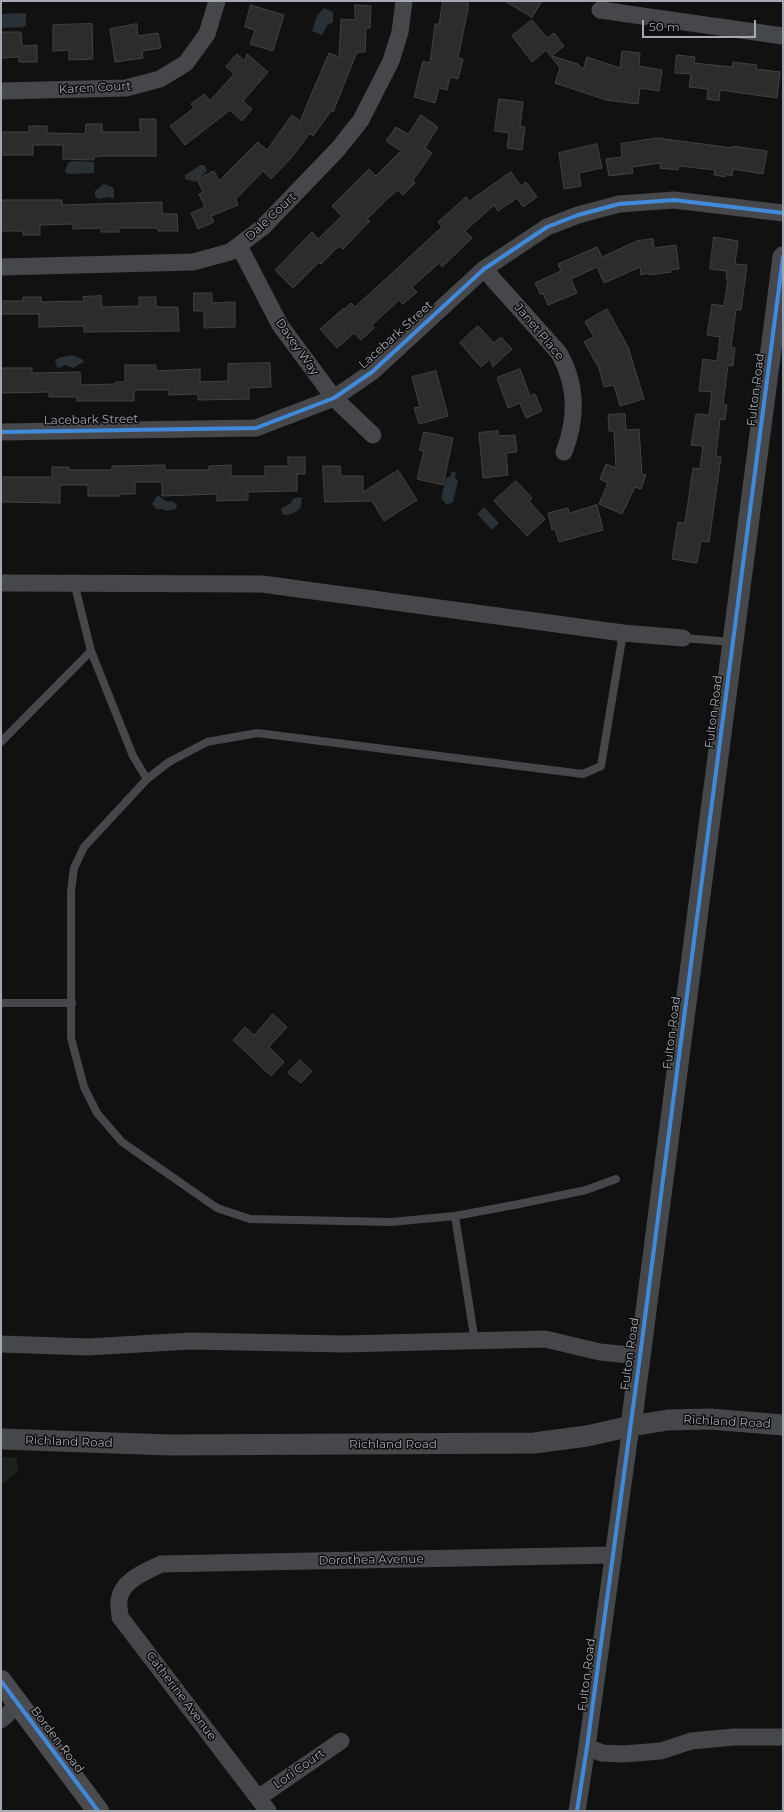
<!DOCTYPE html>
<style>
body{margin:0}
#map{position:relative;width:784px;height:1812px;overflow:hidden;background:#111112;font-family:Montserrat,sans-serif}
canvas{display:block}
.frame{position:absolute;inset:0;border:2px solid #a3a8b2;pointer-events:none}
.scale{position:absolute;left:642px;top:20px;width:114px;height:18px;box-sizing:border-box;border:2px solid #a3a8b2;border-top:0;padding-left:5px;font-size:12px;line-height:14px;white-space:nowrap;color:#a3a8b2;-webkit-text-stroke:3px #0c0c0d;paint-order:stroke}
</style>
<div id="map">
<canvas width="784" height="1812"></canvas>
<div class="frame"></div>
<div class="scale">50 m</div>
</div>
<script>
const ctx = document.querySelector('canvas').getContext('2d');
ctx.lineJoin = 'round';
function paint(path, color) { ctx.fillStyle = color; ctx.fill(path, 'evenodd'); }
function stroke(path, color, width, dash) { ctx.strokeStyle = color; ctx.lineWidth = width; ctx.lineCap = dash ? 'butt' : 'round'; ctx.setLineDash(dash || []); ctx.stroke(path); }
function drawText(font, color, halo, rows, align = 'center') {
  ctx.font = font + ' Montserrat,sans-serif'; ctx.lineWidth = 3; ctx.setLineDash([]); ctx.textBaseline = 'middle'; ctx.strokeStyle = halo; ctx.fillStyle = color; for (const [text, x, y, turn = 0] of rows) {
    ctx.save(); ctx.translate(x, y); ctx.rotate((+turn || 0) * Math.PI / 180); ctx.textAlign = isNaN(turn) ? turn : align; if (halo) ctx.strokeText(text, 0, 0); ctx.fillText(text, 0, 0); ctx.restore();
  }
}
paint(new Path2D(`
 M1 1457 17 1458 18 1472 1 1485Z`), '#1b211c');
paint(new Path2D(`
 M324 8 333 12V23L328 24 322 35 312 31 317 16Z
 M24 13 26 14V25L24 27 1 28V14Z
 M72 161 94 162V173L67 174 65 171 68 163Z
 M200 165H204L206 167 207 171 195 182 185 179V175Z
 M104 184 114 188V199L108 197 99 199 95 197V191Z
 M72 355 82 359 84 362 73 368 65 365 59 368 57 367 55 361 58 358Z
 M454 471 456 474 455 477 458 481 453 502 447 505 441 498 446 478 451 476V472Z
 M159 496 166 501 174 502 177 505 176 509 165 511 163 509H156L152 504 156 497Z
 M298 497 302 498C301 501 302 506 300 508 296 513 287 517 282 514L281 508 290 504 293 499Z
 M484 507 499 523 492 530 477 514Z`), '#293136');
const building = new Path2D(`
 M443 1H468V9L458 58 463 59 458 79 450 77 447 90 439 88 435 103 414 97 423 61 430 63 435 24H439Z
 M505 1H542L532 17Z
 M251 5 284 15 273 51 250 44 255 30 245 27Z
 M355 5 371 6 370 28H366L365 52H357L333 112 331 111 313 136 310 133 291 158 271 179 263 171 236 199 238 205 211 216 214 222 198 229 191 213 205 207 199 194 203 192 197 179 214 171 219 181 258 142 267 150 292 115 300 121 329 53 339 57 341 19 355 20Z
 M532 20 547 38 554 33 564 46 552 56 578 64 583 70 587 57 620 68 622 51 640 53 639 66 662 70 659 91 640 88 638 104 606 100 555 83 560 68 546 50 532 62 512 36Z
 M92 24 93 59 69 60V50L53 51V25Z
 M137 24 138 36 158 33 161 48 142 51 143 58 115 62 110 29Z
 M1 32H21L22 46 37 45V62H19V57L1 58Z
 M237 54 245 61 247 54 268 72 243 101 252 109 242 121 230 110 185 145 170 126 194 108 191 104 204 94 210 101 234 74 226 67Z
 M677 55 695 57 694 63 732 67 733 62 757 65 756 69 780 72 777 98 720 90 719 101 707 99 708 89 689 87 691 74 675 73Z
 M499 99 523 102 520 127H525L522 150 507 148 509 133 495 131Z
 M421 115 438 127 425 148 432 153 413 180 415 183 403 195 398 190 387 199 367 219 370 221 343 249 339 246 321 264 319 262 293 288 275 270 312 232 318 239 342 216 332 206 369 169 376 176 401 151 386 141 396 127 408 134Z
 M140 119H156V156H102L94 157V160L63 159V145H33V155H1V132H29V126H47V133L85 134 86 124H102V132H140Z
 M657 138 733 148V146L767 151 763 174 733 169 732 176 726 174 725 177 714 175 715 170 679 166 678 170 660 168 661 163 632 167 633 173 609 176 606 159 622 157 621 144Z
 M597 144 602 168 579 173 581 186 564 189 559 153Z
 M511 172 521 186 526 182 537 197 523 207 517 198 498 211 494 205 465 231 472 238 442 267 439 263 412 287 417 292 403 304 399 300 372 325 374 328 361 340 354 333 337 348 320 329 344 308 345 309 351 303 355 307 401 265 442 227 438 222 466 197 469 201Z
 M1 200H62V205L162 202V214H177L178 231H158V228H119V232H101V228L73 229V224L40 225V235H23V231H1Z
 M714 237 738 241 735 264 747 265 741 310H736L731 347 735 348 733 366 728 365 723 404 727 405 725 420 720 419 716 456 721 457 709 542 701 541 697 563 672 559 678 522 685 523 693 468 700 469 703 446 691 445 696 414 709 415 712 392 699 391 703 359 717 361 720 337 707 335 712 304 724 306 728 279H726L727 271 710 269Z
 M653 239 654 248 676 245 679 269 670 270 671 272 649 275V273L641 275 640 267 604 283 597 267 571 279 577 293 548 305 543 293 541 295 535 283 561 271 558 264 597 247 602 257 637 241Z
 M194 293H212V303L235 302V327L204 328V311H194Z
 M101 296 102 307 139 306V297H156V307H178L179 331 84 332V326L39 327V314H1V301H23V297H41V302L84 301 83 297Z
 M607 309 628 347 644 399 620 406 614 385 604 387 599 368 584 342 594 337 585 322Z
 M478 326 494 343 501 337 512 349 493 367 490 359 481 367 460 343Z
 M270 363 271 387 249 388V399L198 400V394L169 395V390H134V401H77V397H49V392L1 393V368H32V373L80 372 81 385 116 384V382H125V365H156V371L200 369V382L228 381V364Z
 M520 369 530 396 535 394 542 411 526 418 520 403 508 408 497 378Z
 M436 371 448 416 419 424 414 408 420 407 412 377Z
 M625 414 626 430 639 429 642 474 646 475 641 489 635 487 622 514 599 504 608 483 600 479 606 464 616 468 614 431H609L608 415Z
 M498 431V436L515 435 517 452 506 453 508 475 483 478 479 433Z
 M424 432 453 438 443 485 417 479 424 451 420 450Z
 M288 457H305V474H297V491L248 492V500L217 501V494L162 496V482H135V494H120V496H88V485H60V503L1 502V477H52V467H69V470H112V466L165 465V470H209V466L231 465V476H265V466H288Z
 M323 466H340L341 476H363V492L398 470 417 500 384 521 372 501 325 502Z
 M516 481 532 498 529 501 545 519 527 536 494 501Z
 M597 505 603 530 559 542 555 529 552 530 548 513 568 508 569 513Z
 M273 1014 287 1027 269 1047 284 1062 271 1076 233 1040 245 1027 254 1035Z
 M300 1060 312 1071 301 1083 288 1073Z`);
paint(building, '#2c2c2d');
stroke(building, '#414245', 1);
stroke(new Path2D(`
 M683 638 732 642
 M91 651 133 756 147 779
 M1 742 91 651 74 582
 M1 1003H72
 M616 1179 586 1190 519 1204 455 1216 391 1222 250 1219 217 1208 122 1142 97 1113 84 1087 71 1038V891L74 868 84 847 147 779 169 762 207 742 257 733 583 774 601 766 623 633
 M455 1216 475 1342`), '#46474a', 8);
stroke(new Path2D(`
 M600 10 783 36
 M1 91 126 88 160 79 186 63 207 34 217 1
 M239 246 280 325 334 398 373 435
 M1 267 193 262 230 252 263 227 338 149 361 120 391 61 400 32 404 1
 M484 269 559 353C577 385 577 419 564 452
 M1 432 256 428 334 398 372 372 484 269 547 227 578 215 619 204 674 200 783 213
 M1 583 262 584 623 633 683 638
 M1 1344 88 1347 190 1341 343 1344 545 1339 600 1352 640 1356
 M1 1720 18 1705
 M587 1747 602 1753 623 1754 661 1751 691 1741 734 1737H783
 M258 1798 341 1741
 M268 1811 120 1617C120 1612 118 1605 119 1600 122 1580 145 1572 161 1564L612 1555
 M577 1811 587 1747 631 1426`), '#46474a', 17);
stroke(new Path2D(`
 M631 1426 783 257
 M1 1439 170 1445 534 1443 587 1436 631 1426 668 1420 710 1419 783 1425`), '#46474a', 21);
stroke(new Path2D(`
 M1 1681 98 1811`), '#4a4b4e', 22);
stroke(new Path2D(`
 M1 432 256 428 334 398 372 372 484 269 547 227 578 215 619 204 674 200 783 213
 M1 1681 98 1811
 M577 1811 587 1747 640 1356 783 257`), '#408adc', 4);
drawText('12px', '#a3a8b2', '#0c0c0d', [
 ["Karen Court",95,88,-3],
 ["Dale Court",271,217,-43],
 ["Janet Place",539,332,50],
 ["Lacebark Street",396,335,-42],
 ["Davey Way",297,347,55],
 ["Fulton Road",756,390,-83],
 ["Lacebark Street",91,420,-1],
 ["Fulton Road",714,712,-83],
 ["Fulton Road",672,1033,-83],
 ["Fulton Road",630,1354,-82],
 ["Richland Road",727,1422,3],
 ["Richland Road",69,1442,2],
 ["Richland Road",393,1444],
 ["Dorothea Avenue",371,1560,-1],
 ["Fulton Road",587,1675,-83],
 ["Catherine Avenue",181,1696,53],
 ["Borden Road",57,1740,53],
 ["Lori Court",299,1769,-35]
]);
</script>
